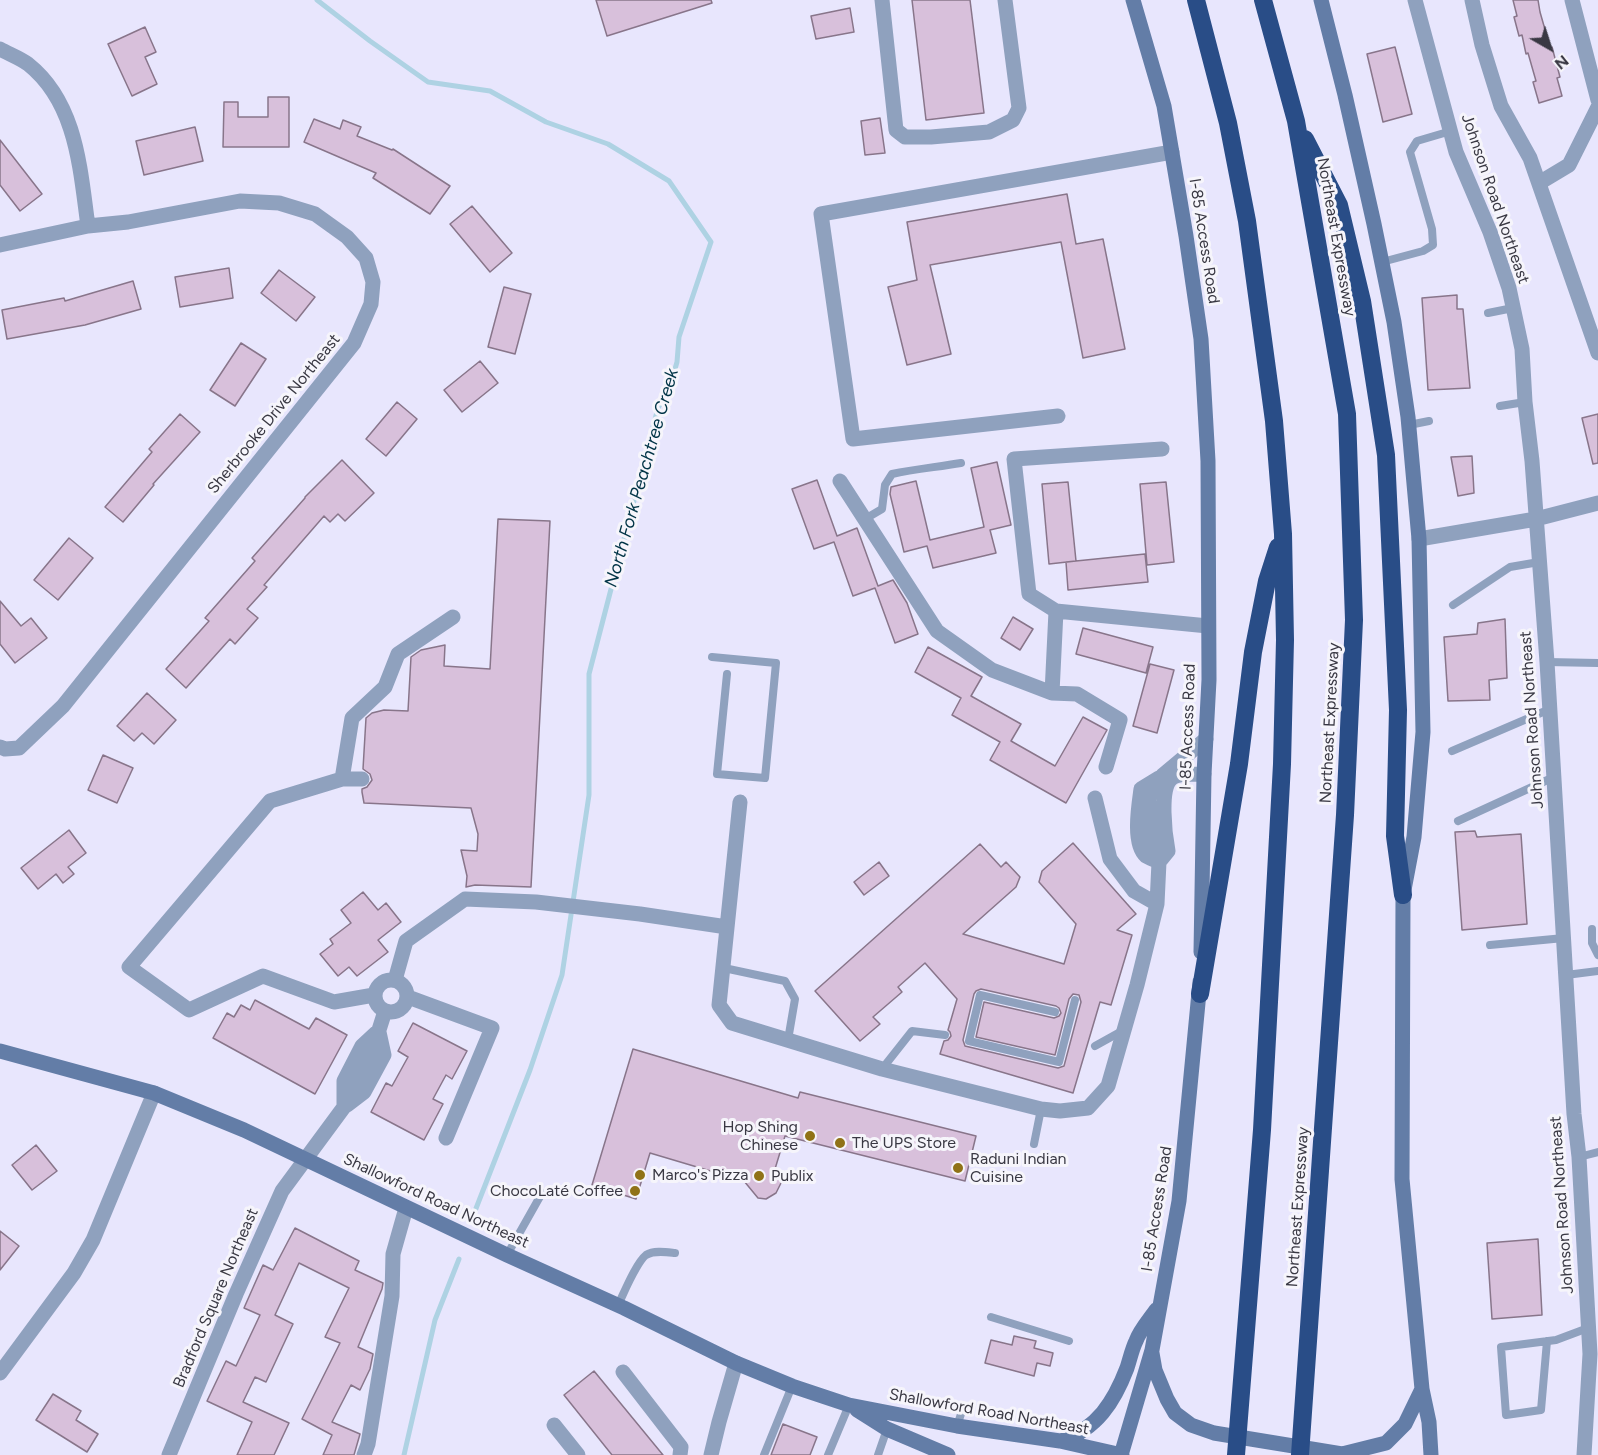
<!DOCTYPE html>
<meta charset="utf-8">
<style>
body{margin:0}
#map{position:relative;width:1598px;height:1455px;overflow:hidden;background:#e8e6fd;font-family:Figtree,sans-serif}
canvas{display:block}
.north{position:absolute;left:1520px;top:18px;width:60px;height:60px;-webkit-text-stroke:4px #f6f5fb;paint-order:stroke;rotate:141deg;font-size:16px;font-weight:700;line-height:24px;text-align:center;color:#393843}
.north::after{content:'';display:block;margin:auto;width:21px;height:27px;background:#393843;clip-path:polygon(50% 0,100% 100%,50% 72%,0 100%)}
</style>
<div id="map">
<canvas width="1598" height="1455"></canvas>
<div class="north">N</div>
</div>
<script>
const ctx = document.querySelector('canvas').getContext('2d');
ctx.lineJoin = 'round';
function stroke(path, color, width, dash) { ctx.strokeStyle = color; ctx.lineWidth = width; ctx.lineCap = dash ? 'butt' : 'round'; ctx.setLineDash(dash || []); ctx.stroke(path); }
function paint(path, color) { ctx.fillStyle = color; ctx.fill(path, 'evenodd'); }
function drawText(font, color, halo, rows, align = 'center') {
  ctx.font = font + ' Figtree,sans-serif'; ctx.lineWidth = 6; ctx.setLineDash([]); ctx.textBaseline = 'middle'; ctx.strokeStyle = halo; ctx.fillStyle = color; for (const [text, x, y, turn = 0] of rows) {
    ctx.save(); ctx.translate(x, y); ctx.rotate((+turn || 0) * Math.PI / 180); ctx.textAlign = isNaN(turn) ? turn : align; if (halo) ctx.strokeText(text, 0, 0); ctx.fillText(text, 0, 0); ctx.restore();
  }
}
stroke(new Path2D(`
 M317 0 370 41 428 82 490 91 546 122 608 144 669 181 711 242 679 337 677 362 670 386 658 408 589 674V795L562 975 530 1070 475 1211
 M404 1455 435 1320 459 1259`), '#aed2e3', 5);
const building = new Path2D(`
 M596 0H711L712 3 607 36Z
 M912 0H970L984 113 926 120Z
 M1513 0H1538L1540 12 1550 47H1552L1560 77 1557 78 1562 96 1539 103 1533 82 1536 81 1528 53 1526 54 1522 35 1519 36 1514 17 1517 16Z
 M850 8 854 32 816 39 811 16Z
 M145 27 156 52 145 57 157 84 132 96 108 44Z
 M1395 47 1412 114 1383 122 1367 54Z
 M268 97H289V147H223L224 102H238V117H268Z
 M880 118 885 153 865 155 861 121Z
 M314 119 340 129 343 120 361 127 357 136 392 150 393 149 450 186 430 214 373 178 376 173 304 142Z
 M195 127 203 161 144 175 136 141Z
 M0 140 42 194 20 211 0 185Z
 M1067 194 1076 244 1103 239 1125 349 1083 358 1061 242 930 265 951 354 907 365 888 287 917 280 907 222Z
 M472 206 512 253 490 272 450 224Z
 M229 268 233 298 180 307 175 277Z
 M279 270 315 297 296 321 261 293Z
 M133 281 141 309 85 325 7 339 2 310 64 298 65 301Z
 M504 287 531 294 515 354 488 347Z
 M1457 295V309H1463L1470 388 1428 390 1422 298Z
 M241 343 266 359 235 406 210 390Z
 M480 361 498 383 462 412 444 390Z
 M397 402 417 419 386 456 366 439Z
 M180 414 200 432 153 484 154 485 123 522 105 507 152 452 149 449Z
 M1598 414V463L1593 464 1582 418Z
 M1472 456 1474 493 1458 496 1451 457Z
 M342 460 374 493 345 521 338 514 330 522 324 516 264 585 267 587 247 609 258 618 235 644 230 639 186 688 166 669 209 621 205 618 255 561 252 558 305 498V497Z
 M997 462 1011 525 990 530 996 553 933 568 927 546 904 552 890 494 891 487 916 481 930 540 984 527 971 468Z
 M817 480 837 536 857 528 878 586 893 580 907 603 918 634 895 643 875 588 853 596 834 542 814 549 792 489Z
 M1068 482 1076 561 1049 564 1042 484Z
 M1166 482 1174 562 1147 565 1140 484Z
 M498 519 550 521 531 887 475 885 466 887 467 876 461 850 477 851 478 834 471 808 364 803 362 792V789L367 787 372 780 370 774 363 769 366 718 372 713 384 710 408 711 411 657 421 650 445 645 444 666 490 669Z
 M69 538 93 558 58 600 34 580Z
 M1145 554 1148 582 1068 590 1066 562Z
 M0 601 21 626 31 618 47 638 15 663 0 644Z
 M1013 617 1033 629 1020 650 1001 638Z
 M1505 619 1507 678 1489 680 1490 700 1448 701 1444 637 1477 634 1478 623Z
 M1083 628 1153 647 1146 673 1076 654Z
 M928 647 982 677 971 696 1021 724 1011 741 1055 766 1083 717 1107 730 1066 803 990 760 1000 742 952 715 961 698 915 672Z
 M1150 664 1174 670 1157 733 1133 726Z
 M147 693 176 720 154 744 142 733 134 741 117 726Z
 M103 755 133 768 117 803 88 790Z
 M69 830 86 853 68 867 74 874 63 883 56 874 38 889 21 868Z
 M1475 831 1477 837 1521 834 1527 924 1462 930 1455 832Z
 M1073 843 1136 914 1117 930 1132 935 1111 1005 1100 1002 1073 1093 940 1054 944 1041 948 1040 951 1036 950 1032 948 1030 957 999 925 963 898 987 902 992 873 1017 880 1024 860 1041 815 991 980 844 1001 867 1006 862 1020 877 1016 887 963 934 1064 964 1076 924 1039 882 1042 871ZM981 989 1056 1006 1059 1008 1061 1013 1059 1016 1054 1018 984 1002 976 1037 1055 1055 1069 999 1073 994 1079 995 1081 1002 1064 1066 1058 1068 965 1046 963 1040 974 994 976 991Z
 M879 862 889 876 864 895 854 882Z
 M363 892 378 910 386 903 401 922 378 940 388 952 357 976 349 967 338 976 320 954 333 944 330 939 351 923 341 910Z
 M255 1000 309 1029 316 1018 347 1035 315 1094 213 1038 227 1013 234 1017 241 1005 250 1010Z
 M413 1023 467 1051 452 1079 446 1075 433 1099 443 1104 424 1140 371 1112 386 1083 392 1086 408 1057 398 1051Z
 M633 1049 798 1098 800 1092 976 1136 965 1181 785 1136 775 1169 782 1181 776 1193 766 1199 758 1198 744 1181 650 1153 636 1199 592 1185Z
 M36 1145 57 1171 32 1190 12 1165Z
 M295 1228 359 1261 355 1270 383 1283 382 1289 358 1347 373 1354 370 1369 360 1390 351 1385 332 1422 360 1434 354 1455H323L332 1435 302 1419 340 1343 325 1337 349 1288 299 1263 275 1315 293 1324 266 1382 255 1377 243 1402 289 1423 274 1455H237L252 1422 207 1401 226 1361 236 1366 260 1315 244 1308 263 1265 273 1270Z
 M0 1231 19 1246 0 1270Z
 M1538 1239 1542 1315 1492 1319 1487 1243Z
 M1014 1336 1036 1341 1034 1348 1053 1353 1050 1366 1037 1363 1034 1376 985 1363 991 1340 1012 1345Z
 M594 1371 663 1455H612L564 1395Z
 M53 1394 81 1411 76 1420 98 1434 87 1452 36 1420Z
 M783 1424 817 1437 810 1455H771Z`);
paint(building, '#d8c0db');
stroke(building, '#88758a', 1.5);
stroke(new Path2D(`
 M1382 262 1423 251 1433 245 1432 229 1410 152 1417 141 1451 131
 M1488 313 1513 308
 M1500 406 1525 402
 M1409 425 1429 421
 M865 519 882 509 885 485 892 474C915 469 938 467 961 463
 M1453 605 1510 567 1539 562
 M712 657 776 663 765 778 717 774 727 674
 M1547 662 1598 663
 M1452 751 1550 709
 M1458 821 1554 777
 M1592 929V943L1598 955
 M1490 945 1564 938
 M724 968 785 981 795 999 788 1040
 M1566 975 1598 971
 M1055 1012 980 995 969 1041 1059 1062 1075 1000
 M1095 1046 1122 1031
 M882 1069 912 1031 945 1035
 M1034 1144 1041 1109
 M1579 1157 1598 1152
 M507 1255 542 1193
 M618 1305C624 1293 636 1263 646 1255 654 1250 666 1252 675 1253
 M991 1317 1069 1341
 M1547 1341 1541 1410 1506 1415 1501 1347 1556 1340 1588 1328
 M957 1426 963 1408
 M764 1455 792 1386
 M828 1455 849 1405
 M878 1455 887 1429`), '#8fa1be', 8);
stroke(new Path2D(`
 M882 0 896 130 905 137H931L989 132 1013 120 1019 108 1005 0
 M1415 0 1456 152 1490 232 1509 288 1522 349 1525 402 1532 461 1547 662 1574 1114 1579 1157 1590 1354 1584 1455
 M1472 0 1482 45 1501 106 1530 158 1598 353
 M1572 0 1598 100
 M0 49C9 54 20 58 28 64 77 103 80 169 88 226
 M1539 183 1569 165 1598 107
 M0 245 88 226 128 222 240 201 279 203 315 214 347 237 366 258 373 282 371 304 354 343 63 706 19 748 5 749 0 747
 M1058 416 853 439 821 214 1172 152
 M1162 449 1014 459 1029 594 1056 611 1208 626
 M840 481 937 631 992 670 1052 693 1077 694 1120 720 1106 767
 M1419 539 1536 519 1598 503
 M1052 693 1056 611
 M1159 778 1141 789C1139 804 1132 844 1146 856 1149 858 1155 860 1159 862
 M342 779H362
 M1095 798 1110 859 1134 891 1157 904
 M740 802 719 1005 732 1023 882 1069 1041 1109 1060 1111 1088 1108 1108 1086 1137 985 1157 904 1159 862 1153 845 1149 798 1163 775 1206 739
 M1159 862 1168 851C1165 835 1159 788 1172 778 1179 772 1195 775 1204 774
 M375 996a16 16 0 1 1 32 0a16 16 0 1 1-32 0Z
 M395 980 406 941 465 899 536 902 640 914 727 927
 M374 995 334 1002 263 976 189 1010 129 967 270 801 342 779 352 718 385 687 398 654 453 617
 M408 997 492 1028 446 1138
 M344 1104V1081L362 1046 376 1033
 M347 1105 364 1092 384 1055 379 1032
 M623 1372 681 1447 680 1455
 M0 1373 74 1273 93 1240 154 1093
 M554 1425 578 1455
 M169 1455 236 1294 282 1191 344 1107 372 1052 385 1011
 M364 1455 368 1444 392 1296 393 1254 406 1208
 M711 1455 719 1422 736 1363`), '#8fa1be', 15);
stroke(new Path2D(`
 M1133 0 1164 106 1186 236 1201 339 1208 461 1209 680 1204 774 1201 952
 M1321 0 1345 95 1374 224 1394 322 1408 417 1419 539 1423 732 1414 837 1403 895 1402 1179 1422 1389 1429 1422 1431 1455
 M0 1051 154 1093 244 1130 507 1255 624 1308 736 1363 792 1386 849 1405 957 1426 1060 1441 1122 1455
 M1152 1353 1155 1370 1167 1399 1175 1413 1191 1425 1214 1433 1342 1454 1386 1443 1405 1424 1422 1389
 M857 1410 887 1429 948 1455
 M1061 1441C1097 1429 1114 1402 1127 1368 1130 1359 1132 1349 1136 1341 1140 1330 1149 1320 1156 1310
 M1121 1455 1152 1350 1179 1201 1200 982`), '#637da7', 15);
stroke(new Path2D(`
 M1196 0 1228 123 1247 221 1274 421 1283 534 1285 640 1282 764 1262 1130 1236 1455
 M1263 0 1296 121 1347 414 1354 620 1345 815 1300 1455
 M1305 139 1339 205 1362 301 1386 455 1398 710 1395 836 1403 895
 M1200 994 1239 764 1253 652 1267 581 1278 547`), '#294d87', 18);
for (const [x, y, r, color] of [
 [810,1136,6,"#907217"],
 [840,1143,6,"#907217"],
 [958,1168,6,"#907217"],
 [640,1175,6,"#907217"],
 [759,1176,6,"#907217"],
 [635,1191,6,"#907217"]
]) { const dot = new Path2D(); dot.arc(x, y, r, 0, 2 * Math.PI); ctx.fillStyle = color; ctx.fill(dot); stroke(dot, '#f6f5fb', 2); }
drawText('16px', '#393843', '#f6f5fb', [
 ["Johnson Road Northeast",1495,199,71],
 ["Northeast Expressway",1336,237,80],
 ["I-85 Access Road",1204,241,81],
 ["Sherbrooke Drive Northeast",274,414,-51],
 ["Johnson Road Northeast",1532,720,-94],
 ["Northeast Expressway",1330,723,-87],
 ["I-85 Access Road",1188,727,-88],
 ["Shallowford Road Northeast",436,1201,25],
 ["Johnson Road Northeast",1562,1205,-94],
 ["Northeast Expressway",1298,1207,-86],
 ["I-85 Access Road",1157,1209,-81],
 ["Bradford Square Northeast",216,1298,-67],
 ["Shallowford Road Northeast",989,1412,10]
]);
drawText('16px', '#393843', '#f6f5fb', [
 ["Hop Shing",798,1127,"right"],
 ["Chinese",798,1145,"right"],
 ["The UPS Store",852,1143],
 ["Raduni Indian",970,1159],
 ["Cuisine",970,1177],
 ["Marco's Pizza",652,1175],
 ["Publix",771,1176],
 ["ChocoLaté Coffee",623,1191,"right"]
], 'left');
drawText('italic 18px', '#003446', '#f6f5fb', [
 ["North Fork Peachtree Creek",642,478,-74]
]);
</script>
